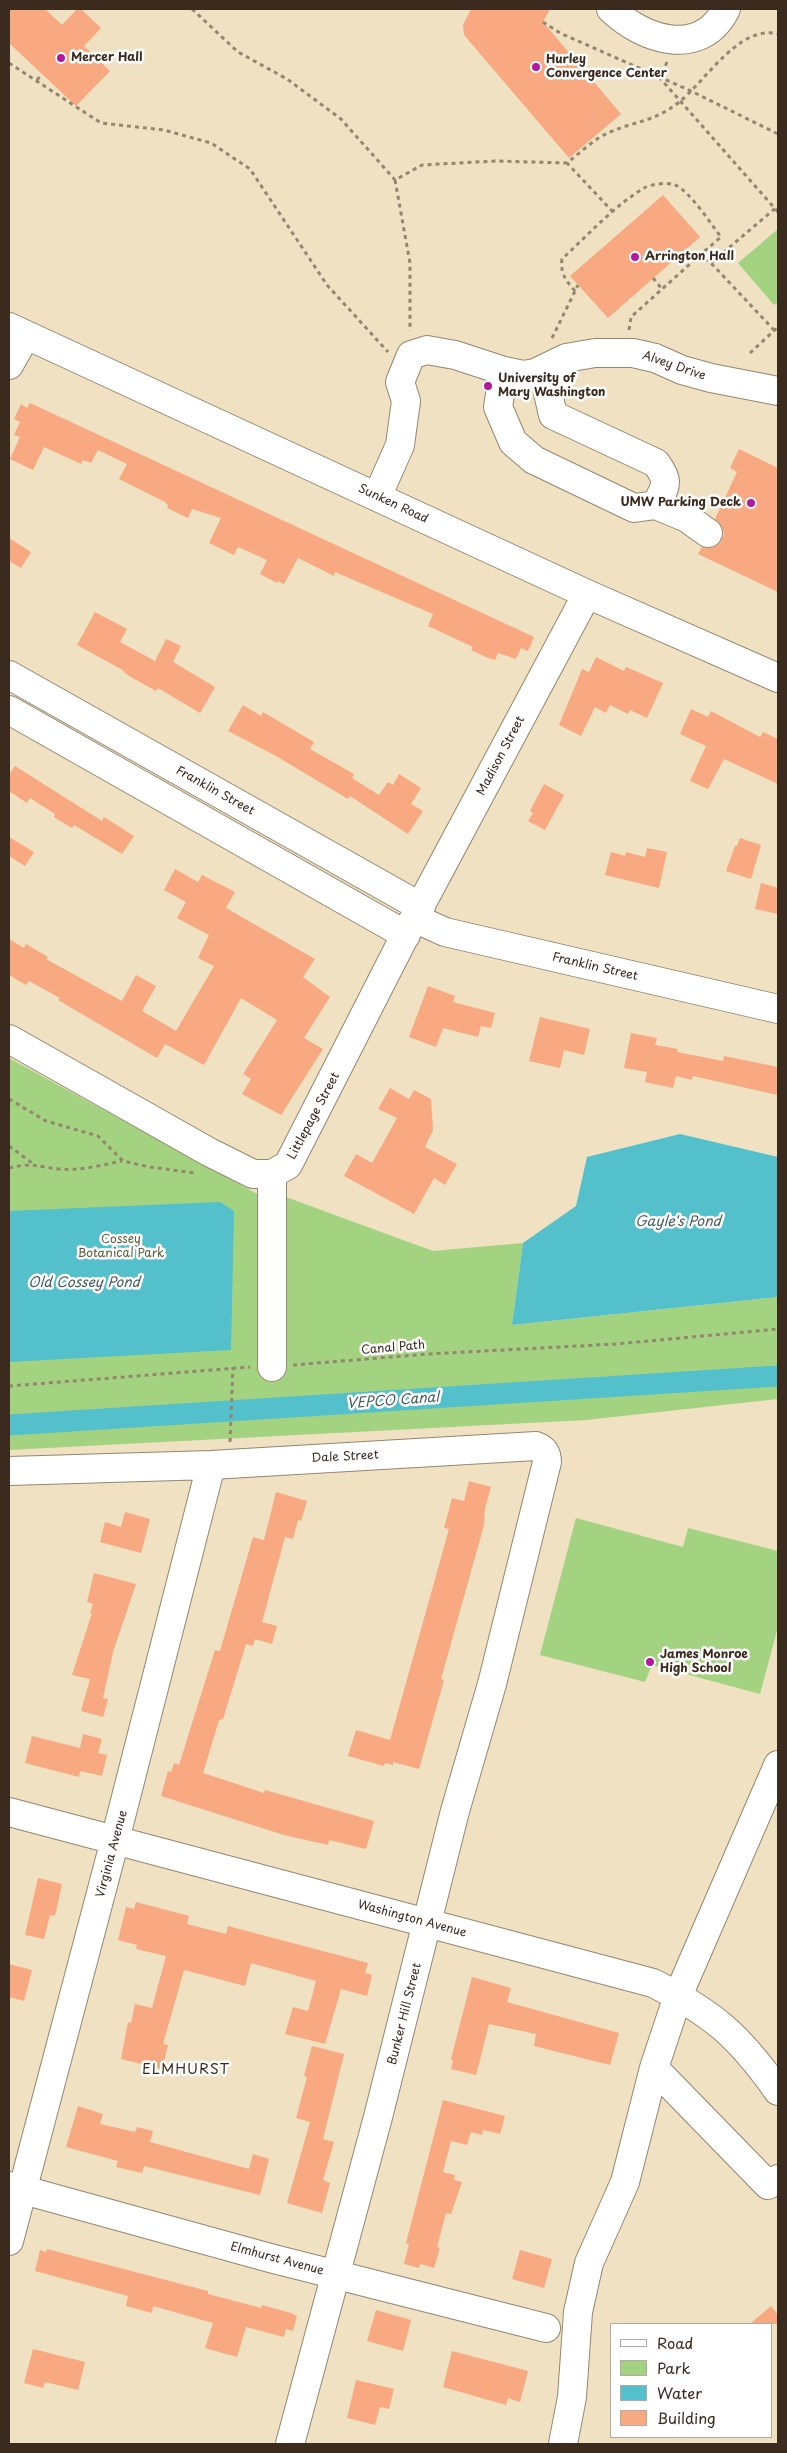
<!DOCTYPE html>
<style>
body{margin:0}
#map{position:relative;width:787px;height:2453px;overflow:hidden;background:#efe1c1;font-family:"Playpen Sans",sans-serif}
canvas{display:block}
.frame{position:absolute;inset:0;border:10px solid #3b2a1e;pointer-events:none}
.legend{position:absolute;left:610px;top:2323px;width:162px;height:115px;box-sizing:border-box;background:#fff;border:1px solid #b1aaa5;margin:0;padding:6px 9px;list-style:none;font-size:15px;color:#3b2a1e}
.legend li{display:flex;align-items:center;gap:10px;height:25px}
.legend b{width:25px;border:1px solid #b1aaa5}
</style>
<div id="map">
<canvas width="787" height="2453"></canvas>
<div class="frame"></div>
<ul class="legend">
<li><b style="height:6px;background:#fff"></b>Road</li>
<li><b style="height:14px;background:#a3d381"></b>Park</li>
<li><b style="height:14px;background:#54c0cc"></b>Water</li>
<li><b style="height:14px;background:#f8a981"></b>Building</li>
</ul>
</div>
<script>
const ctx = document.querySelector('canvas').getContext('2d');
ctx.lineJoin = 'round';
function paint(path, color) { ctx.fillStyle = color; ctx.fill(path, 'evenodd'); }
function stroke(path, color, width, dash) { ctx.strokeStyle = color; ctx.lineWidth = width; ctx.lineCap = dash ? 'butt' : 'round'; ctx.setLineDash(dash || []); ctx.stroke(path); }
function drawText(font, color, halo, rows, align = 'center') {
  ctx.font = font + ' "Playpen Sans",sans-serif'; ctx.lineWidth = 5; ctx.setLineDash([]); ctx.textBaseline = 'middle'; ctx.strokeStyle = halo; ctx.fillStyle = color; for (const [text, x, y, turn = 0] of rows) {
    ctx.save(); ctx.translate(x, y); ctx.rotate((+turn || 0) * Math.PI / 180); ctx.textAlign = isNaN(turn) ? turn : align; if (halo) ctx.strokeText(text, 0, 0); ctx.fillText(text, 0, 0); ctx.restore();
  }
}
paint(new Path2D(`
 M778 229V302L774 305 738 263Z
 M9 1058 259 1195 283 1196 433 1251 523 1243 512 1325 778 1297V1399L586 1420 9 1450Z
 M576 1518 683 1547 688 1528 778 1551V1627L760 1694 652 1665 645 1682 540 1655Z`), '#a3d381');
paint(new Path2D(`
 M680 1134 778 1157V1297L512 1325 523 1243 576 1206 587 1157Z
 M220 1202 234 1211 231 1350 9 1362V1211Z`), '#54c0cc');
stroke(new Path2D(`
 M9 1425 778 1376`), '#54c0cc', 21);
paint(new Path2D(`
 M9 9H45L62 25 77 9H81L101 28 84 46 110 71 76 106 9 43Z
 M471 9H550L543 22 621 114 569 158 464 35 463 25Z
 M663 195 700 237 608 318 570 276Z
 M30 403 534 637 528 651 521 648 516 659 498 653 495 660 488 658 471 650 473 647 428 626 433 614 335 572 334 576 298 558 284 584 278 581 277 583 260 574 267 560 238 547 234 555 209 543 221 518 192 509 188 518 167 508 168 505 165 502 119 479 127 464 98 450 91 463 83 460 81 464 44 447 33 470 10 459 20 437 14 435 20 422 14 419 21 404 27 408Z
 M739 449 778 468V592L698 554 702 547H714L721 542 724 534 722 527 715 519 737 472 730 468Z
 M9 538 31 552 21 568 9 561Z
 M95 612 127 629 120 642 155 661 166 639 181 646 173 662 215 687 200 713 158 688 156 691 129 676 121 669 77 645Z
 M596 657 624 671 626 667 663 683 647 718 630 710 628 714 610 705 606 713 595 707 581 736 559 725 582 669 589 672Z
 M243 705 261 716 263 712 314 742 310 749 354 774 352 778 379 795 388 782 393 785 399 774 421 788 411 804 423 811 408 834 350 796 348 799 276 756 228 731Z
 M691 709 708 717 711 711 760 737 763 732 778 739V784L724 759 708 789 690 781 706 746 680 734Z
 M15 766 102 821 104 817 134 836 122 854 74 825 72 828 54 817 55 814 30 798 27 803 9 791V775Z
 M544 784 564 795 545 830 528 821 533 813 530 811Z
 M9 837 34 852 25 866 9 856Z
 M740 838 761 845 751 879 726 871 735 846H737Z
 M647 848 667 852 659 888 605 875 611 852 625 856 626 852 645 857Z
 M175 869 198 882 202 875 235 892 226 908 315 959 303 977 330 997 304 1038 323 1049 281 1115 242 1094 251 1079 243 1074 277 1020 241 998 204 1065 165 1044 157 1058 58 1000 60 998 29 981 26 985 9 975V939L24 948 26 944 48 957 46 959 122 1001 136 975 156 986 142 1011 176 1031 214 966 198 958 209 935 177 918 186 902 164 890Z
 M761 883 778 888V914L755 909Z
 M428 986 455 996 453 1002 495 1013 491 1028 481 1026 478 1037 443 1028 436 1047 409 1037Z
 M540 1017 590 1029 584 1055 564 1050 560 1068 529 1061Z
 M631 1033 657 1038 655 1045 678 1049 677 1052 723 1061 724 1056 778 1067V1095L693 1076 692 1080 676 1076 673 1088 645 1082 647 1072 624 1068Z
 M390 1088 409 1099 414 1090 431 1099 433 1130 425 1147 457 1164 445 1185 434 1178 414 1214 344 1176 356 1154 372 1163 397 1118 378 1109Z
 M469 1481 491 1487 485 1508 484 1525 441 1679 444 1680 419 1769 393 1762V1765L385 1763 384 1766 348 1756 356 1730 390 1740 449 1529 444 1528 452 1498 464 1501Z
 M276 1492 307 1501 301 1521 298 1520 293 1539 285 1537 262 1622 277 1626 272 1644 255 1639 253 1646 246 1644 223 1719 219 1720 203 1773 264 1793 265 1790 374 1821 366 1849 329 1840 328 1845 284 1835 161 1796 168 1771 171 1772 174 1763 179 1765 215 1650 220 1651 253 1537 264 1540Z
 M125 1512 150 1519 141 1553 100 1542 105 1522 121 1527Z
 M94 1573 136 1584 113 1652 103 1698 108 1699 103 1717 81 1711 90 1679 72 1675 92 1613H90L93 1604 87 1602Z
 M83 1734 102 1739 98 1753 107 1755 102 1776 80 1771 79 1777 25 1763 32 1736 80 1748Z
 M38 1878 62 1884 55 1916 50 1915 44 1939 25 1935Z
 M136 1902 189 1916 187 1924 226 1934 228 1926 368 1963 365 1973 372 1975 367 1996 341 1989 325 2044 285 2034 293 2007 308 2011 316 1981 251 1963 245 1986 184 1970 163 2044 168 2045 162 2069 121 2059 128 2022 131 2023 135 2004 152 2008 166 1956 136 1949 137 1945 118 1940 126 1907 134 1909Z
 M9 1964 32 1970 24 2001 9 1997Z
 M472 1977 511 1988 507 2002 619 2033 610 2065 534 2046 536 2034 489 2024 476 2075 451 2069 453 2060 451 2059Z
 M312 2046 344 2054 323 2139 334 2142 323 2180 330 2183 322 2213 287 2203 310 2122 296 2118 307 2077 304 2076Z
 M443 2100 505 2116 500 2134 483 2130 482 2135 471 2132 467 2145 451 2141 443 2172 455 2175 454 2180 462 2182 451 2214 446 2213 437 2247 440 2248 434 2268 420 2264 419 2268 404 2264 409 2244 406 2243Z
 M78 2106 103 2114 100 2124 135 2132 137 2127 153 2131 150 2142 190 2153 249 2169 253 2154 269 2159 260 2195 144 2166 142 2173 116 2167 118 2161 66 2147Z
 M47 2249 208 2291V2294L261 2308 262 2305 291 2313 297 2316 293 2331 286 2329 284 2337 246 2327 237 2357 205 2348 213 2323 153 2306 152 2313 126 2306 128 2296 35 2271 40 2250 46 2252Z
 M520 2250 552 2259 544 2288 512 2279Z
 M771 2306 778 2315V2324H750Z
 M376 2310 411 2320 403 2351 367 2341Z
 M33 2349 85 2362 78 2390 45 2382 43 2388 24 2383Z
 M452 2351 528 2371 520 2402 508 2398 506 2405 443 2387Z
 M356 2380 394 2389 389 2409 380 2407 375 2425 347 2418Z`), '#f8a981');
const minor = new Path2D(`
 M611 9C643 40 701 59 726 9
 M9 327 587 594 778 678
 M566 358 548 393 553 415 656 463C670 482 666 485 656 505
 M9 365 26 335
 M504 371 498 407 513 442 534 460 634 508 656 505 687 518 708 533
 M377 497 400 445 406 401 400 382 411 355 427 350 455 355 504 371 523 375 535 373 566 358 595 353H633L655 358 682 370 711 378 778 391
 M9 675 421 907
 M9 710 406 935
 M414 918 445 932 778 1009
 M9 1039 209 1152 253 1174H272L288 1165 414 918 587 594
 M272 1367V1174
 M9 1471 211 1465 536 1446C544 1449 547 1453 547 1462L492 1684 455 1811 378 2117 290 2444
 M9 1812 653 1983C714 2014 739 2036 778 2091
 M654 2068 678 1996 778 1765
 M9 2186 270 2258 546 2328
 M9 2241 115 1840 211 1465
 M563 2444 572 2397 578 2312 589 2263 625 2182 654 2068 768 2185 778 2179`);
stroke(minor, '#958670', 30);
stroke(new Path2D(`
 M192 9 238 52 287 79 341 119 395 180 422 165 495 161 567 163
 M543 22 560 33 691 91 778 134
 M667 62 660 78 778 212
 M9 63 101 123 164 130 211 143 250 169 327 285 388 352
 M37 80 42 74
 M395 180 410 263V331
 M613 212 567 163C580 153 594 139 608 133 634 121 654 122 678 103 706 81 739 24 778 34
 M711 263 778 206
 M653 278 662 289
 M575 291C566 281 560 273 562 259 588 235 614 206 644 188 651 184 667 182 675 185 689 190 711 224 721 237L700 255
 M629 330 631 317 700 255 711 263 774 330 778 331
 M552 338 578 285
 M750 353 778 327
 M9 1099 46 1121 98 1136 123 1161 150 1167 195 1173
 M9 1146 32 1163
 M9 1168C32 1162 38 1167 59 1169 80 1171 102 1165 122 1161
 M293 1365 428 1354 616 1344 778 1329
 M9 1386 250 1367
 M230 1442 233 1367`), '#958670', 3, [4, 4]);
stroke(minor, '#fff', 28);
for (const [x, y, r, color] of [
 [61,58,5,"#b5179e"],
 [536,67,5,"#b5179e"],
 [635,257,5,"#b5179e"],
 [488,386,5,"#b5179e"],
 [751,503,5,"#b5179e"],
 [650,1662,5,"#b5179e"]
]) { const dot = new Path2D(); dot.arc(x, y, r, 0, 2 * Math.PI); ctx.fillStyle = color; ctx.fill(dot); stroke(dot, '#fff', 2); }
drawText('bold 12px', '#3b2a1e', '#fff', [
 ["Mercer Hall",71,58],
 ["Hurley",546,60],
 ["Convergence Center",546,74],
 ["Arrington Hall",645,257],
 ["University of",498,379],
 ["Mary Washington",498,393],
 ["UMW Parking Deck",741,503,"right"],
 ["James Monroe",660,1655],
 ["High School",660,1669]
], 'left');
drawText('12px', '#3b2a1e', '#fff', [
 ["Alvey Drive",674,366,19],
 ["Sunken Road",393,504,25],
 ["Madison Street",501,756,-62],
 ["Franklin Street",215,791,29],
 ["Franklin Street",595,967,13],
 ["Littlepage Street",314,1116,-62],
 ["Canal Path",393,1348,-5],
 ["Dale Street",345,1457,-3],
 ["Virginia Avenue",112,1854,-75],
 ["Washington Avenue",412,1919,15],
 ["Bunker Hill Street",405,2014,-76],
 ["Elmhurst Avenue",277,2259,15]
]);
drawText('12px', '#5a5d3c', '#fff', [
 ["Cossey",121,1240],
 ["Botanical Park",121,1254]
]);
drawText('italic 14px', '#445e5b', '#fff', [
 ["Gayle's Pond",678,1222],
 ["Old Cossey Pond",84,1283],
 ["VEPCO Canal",393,1401,-4]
]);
ctx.letterSpacing = '1px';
drawText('14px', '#3b2a1e', '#fff', [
 ["ELMHURST",186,2070]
]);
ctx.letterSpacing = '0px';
</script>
